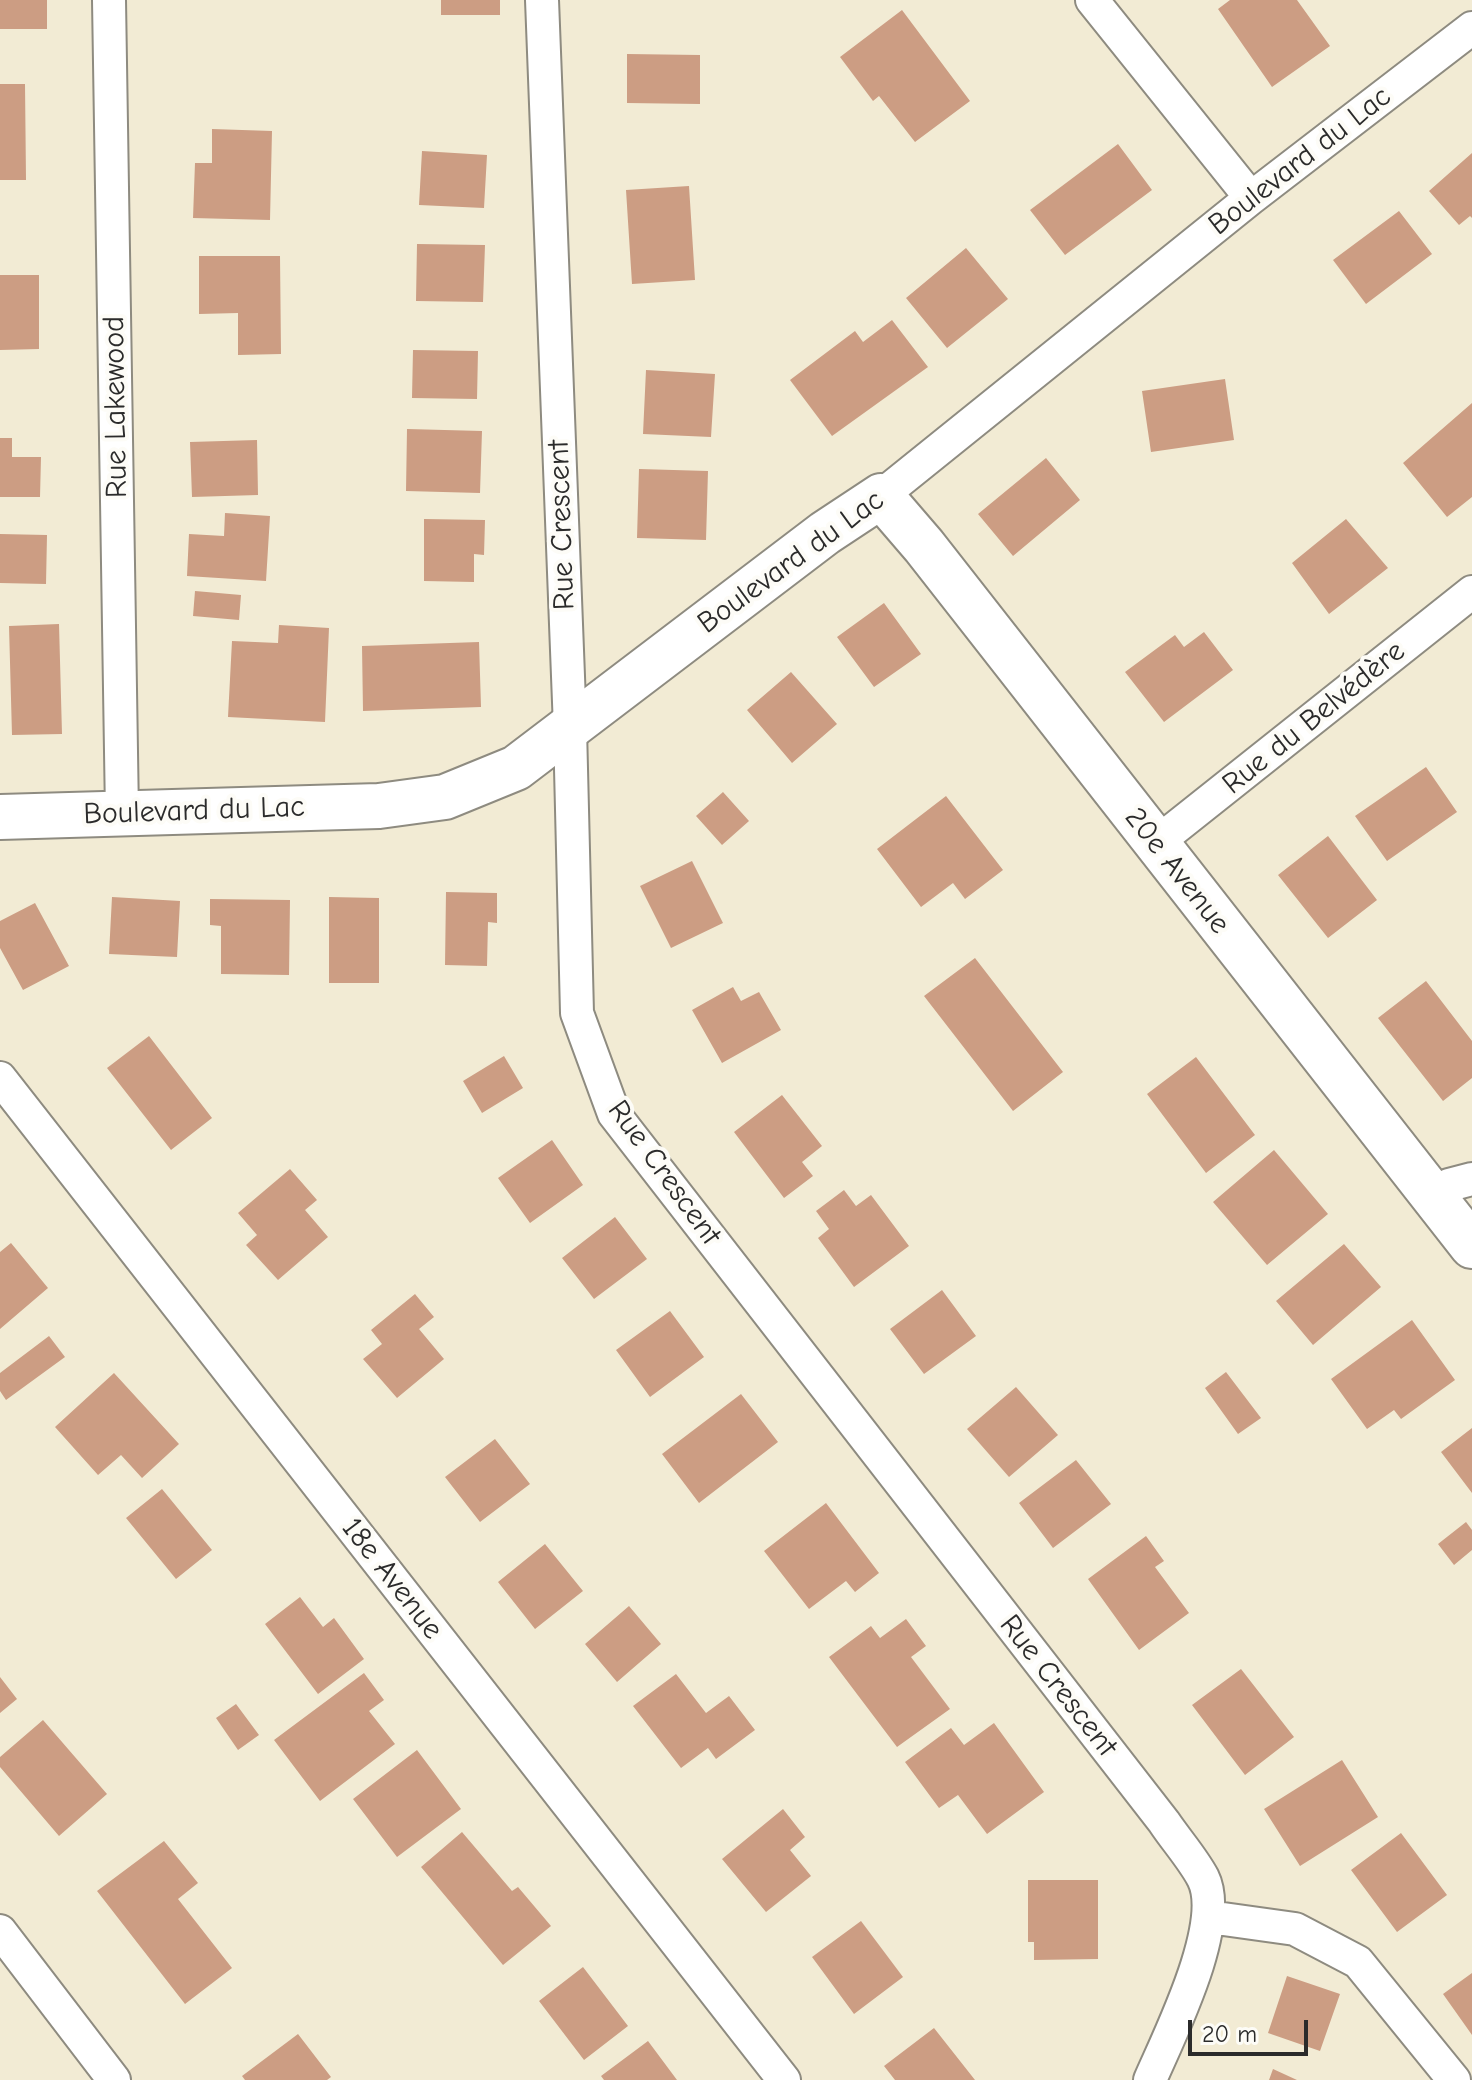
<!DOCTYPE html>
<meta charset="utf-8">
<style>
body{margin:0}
#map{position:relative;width:1472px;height:2080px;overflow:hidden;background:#f2ebd4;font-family:"Comic Neue",sans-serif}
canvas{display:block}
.scale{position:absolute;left:1188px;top:2020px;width:120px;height:36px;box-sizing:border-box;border:4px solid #2b2b2b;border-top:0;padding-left:10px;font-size:24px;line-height:28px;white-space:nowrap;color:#2b2b2b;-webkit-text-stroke:6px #fdfcf7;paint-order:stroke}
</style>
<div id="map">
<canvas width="1472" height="2080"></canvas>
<div class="scale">20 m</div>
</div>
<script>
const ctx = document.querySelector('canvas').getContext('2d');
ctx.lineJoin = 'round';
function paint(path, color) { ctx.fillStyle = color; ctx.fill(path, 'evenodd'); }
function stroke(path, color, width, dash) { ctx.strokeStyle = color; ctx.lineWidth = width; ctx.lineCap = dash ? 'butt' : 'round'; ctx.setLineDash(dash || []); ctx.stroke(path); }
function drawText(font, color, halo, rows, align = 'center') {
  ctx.font = font + ' "Comic Neue",sans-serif'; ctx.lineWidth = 8; ctx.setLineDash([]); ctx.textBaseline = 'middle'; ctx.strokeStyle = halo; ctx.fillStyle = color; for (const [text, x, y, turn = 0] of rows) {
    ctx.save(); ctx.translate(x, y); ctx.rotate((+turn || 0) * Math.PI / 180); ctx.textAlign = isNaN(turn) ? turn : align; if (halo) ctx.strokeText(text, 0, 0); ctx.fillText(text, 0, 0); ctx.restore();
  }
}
paint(new Path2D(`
 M0 0H47V29H0Z
 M441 0H500V15H441Z
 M1230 0H1297L1330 46 1272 87 1218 9Z
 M902 10 970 101 915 142 879 96 873 101 840 57Z
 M627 54 700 55V104L627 103Z
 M0 84H25L26 180H0Z
 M212 129 272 131 270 220 193 218 195 163H212Z
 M1118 144 1152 190 1065 255 1030 210Z
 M422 151 487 155 484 208 419 205Z
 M1472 153V218L1470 216 1459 225 1429 191Z
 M689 186 695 280 632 284 626 190Z
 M1399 211 1432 254 1366 304 1333 260Z
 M417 244 485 245 483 302 416 301Z
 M966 248 1008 299 947 348 906 298Z
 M199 256H280L281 354 238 355V313L199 314Z
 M0 275H39V349L0 350Z
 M892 320 928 367 832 436 790 380 855 331 863 342Z
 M413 350 478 351 477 399 412 398Z
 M646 370 715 374 711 437 643 434Z
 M1225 379 1234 440 1151 452 1142 391Z
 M1472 403V497L1447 517 1403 463Z
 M407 429 482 431 480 493 406 491Z
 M0 438H12V457H41L40 497H0Z
 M257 440 258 495 192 497 190 442Z
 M1046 458 1080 500 1013 556 978 514Z
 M639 469 708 471 706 540 637 538Z
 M225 513 270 516 266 581 187 576 189 534 224 536Z
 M424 519 485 520 484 555 474 554V582L424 581Z
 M1346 519 1388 568 1329 614 1292 563Z
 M0 534 47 535 46 584 0 583Z
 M195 591 241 595 239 620 193 616Z
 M884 603 921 654 874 687 837 637Z
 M59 624 62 734 12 735 9 626Z
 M279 625 329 628 325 722 228 717 232 641 278 643Z
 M1204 632 1233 670 1164 722 1125 672 1175 635 1184 647Z
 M479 642 481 707 363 711 362 646Z
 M791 672 837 724 792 763 747 710Z
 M1426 767 1457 812 1387 861 1355 816Z
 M723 792 749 821 722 845 696 816Z
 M946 796 1003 870 965 899 953 883 921 907 877 849Z
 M1328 836 1377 900 1328 938 1278 875Z
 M692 861 723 923 671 948 640 886Z
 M446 892 497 893V923L488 922 487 966 445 965Z
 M112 897 180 901 177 957 109 954Z
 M329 897 379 898V983H329Z
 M210 899 290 900 289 975 221 974V926L210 925Z
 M35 903 69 966 23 990 0 948V921Z
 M975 958 1063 1072 1013 1111 924 996Z
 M1426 981 1472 1041V1078L1443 1101 1378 1018Z
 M733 987 741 1001 759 992 781 1030 722 1063 692 1010Z
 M149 1036 212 1118 171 1150 107 1068Z
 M504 1056 523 1088 482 1113 463 1081Z
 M1196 1057 1255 1135 1206 1173 1147 1094Z
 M782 1095 822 1146 802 1162 813 1176 784 1198 734 1132Z
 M552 1140 583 1185 530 1223 498 1178Z
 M1274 1150 1328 1214 1267 1265 1213 1202Z
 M290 1169 317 1200 305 1210 328 1237 278 1280 246 1245 257 1235 238 1213Z
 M844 1190 856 1206 871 1195 909 1246 854 1287 818 1238 829 1229 816 1211Z
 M615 1217 647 1259 594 1299 562 1258Z
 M11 1243 48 1288 0 1329V1252Z
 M1344 1244 1381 1287 1313 1345 1276 1301Z
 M942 1290 976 1336 924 1374 890 1329Z
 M415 1294 434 1317 419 1329 444 1359 397 1398 363 1359 382 1344 371 1330Z
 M670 1311 704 1357 650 1397 616 1350Z
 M1412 1320 1455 1380 1401 1419 1394 1410 1367 1429 1331 1379Z
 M49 1336 65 1357 6 1400 0 1391V1373Z
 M1226 1372 1261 1418 1238 1434 1205 1388Z
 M114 1373 179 1444 142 1478 121 1455 98 1475 55 1427Z
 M1016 1387 1058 1435 1009 1477 967 1429Z
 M741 1394 778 1442 699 1503 662 1454Z
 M1472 1428V1493L1441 1452Z
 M495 1439 530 1484 480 1522 445 1477Z
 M1076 1460 1111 1504 1053 1548 1019 1503Z
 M162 1489 212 1550 176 1579 126 1518Z
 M826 1503 879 1573 855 1592 846 1581 809 1609 764 1551Z
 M1466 1522 1472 1530V1550L1454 1565 1438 1544Z
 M1146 1536 1164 1561 1155 1567 1189 1613 1139 1650 1088 1579Z
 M545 1544 583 1591 535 1629 498 1582Z
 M300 1597 323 1627 334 1618 364 1659 318 1694 265 1624Z
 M629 1606 661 1644 617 1682 585 1644Z
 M906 1619 926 1646 911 1657 950 1709 897 1747 829 1657 871 1626 880 1638Z
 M1241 1669 1294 1737 1245 1775 1192 1705Z
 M364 1673 384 1700 369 1711 395 1744 320 1801 274 1740Z
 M676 1674 706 1713 729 1696 755 1730 716 1759 708 1748 681 1768 633 1706Z
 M0 1677 17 1699 0 1713Z
 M236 1704 259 1735 238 1750 216 1718Z
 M43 1720 107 1794 59 1836 0 1767V1757Z
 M994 1723 1044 1792 987 1834 958 1795 939 1808 905 1762 951 1728 964 1745Z
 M417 1750 461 1809 397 1857 353 1799Z
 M1342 1760 1378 1817 1300 1866 1264 1809Z
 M783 1809 805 1837 790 1850 811 1876 766 1912 722 1859Z
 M462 1832 512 1891 518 1887 551 1926 503 1965 421 1867Z
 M1401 1833 1447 1895 1397 1932 1351 1870Z
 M164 1841 198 1883 178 1899 232 1968 185 2004 97 1891Z
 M1028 1880H1098V1959L1034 1960V1942H1028Z
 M861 1921 903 1977 854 2014 812 1957Z
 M583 1967 628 2026 584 2060 539 2001Z
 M1472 1973V2035L1443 1994Z
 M1287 1976 1340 1994 1320 2051 1268 2033Z
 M934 2028 975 2080H895L884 2066Z
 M298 2034 331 2077 327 2080H245L242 2076Z
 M648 2041 677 2080H604L601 2076Z
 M1273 2069 1297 2080H1269Z`), '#cc9d83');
const street = new Path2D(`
 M109 0 122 813
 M542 0 570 728 577 1013 614 1114 1164 1822C1176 1840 1193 1859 1203 1878 1226 1924 1169 2036 1150 2080
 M1092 0 1251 198
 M881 496 1251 198 1472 28
 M1155 844 1472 592
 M0 1078 784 2080
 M1434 1194 1449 1185 1472 1179
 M1209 1917 1295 1929 1358 1962 1454 2080
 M0 1931 114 2080`);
const secondary = new Path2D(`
 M0 817 379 806 445 797 516 768 825 533 881 496 924 546 1472 1246`);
stroke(street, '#8e8b80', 36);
stroke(secondary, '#8e8b80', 48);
stroke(street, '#fff', 32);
stroke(secondary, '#fff', 44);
drawText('30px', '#2b2b2b', '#fdfcf7', [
 ["Boulevard du Lac",1300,161,-38],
 ["Rue Lakewood",116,407,-91],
 ["Rue Crescent",562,525,-92],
 ["Boulevard du Lac",791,562,-36],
 ["Rue du Belvédère",1314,718,-39],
 ["Boulevard du Lac",194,811,-2],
 ["20e Avenue",1177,871,52],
 ["Rue Crescent",664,1173,54],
 ["18e Avenue",392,1579,52],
 ["Rue Crescent",1058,1686,52]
]);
</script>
